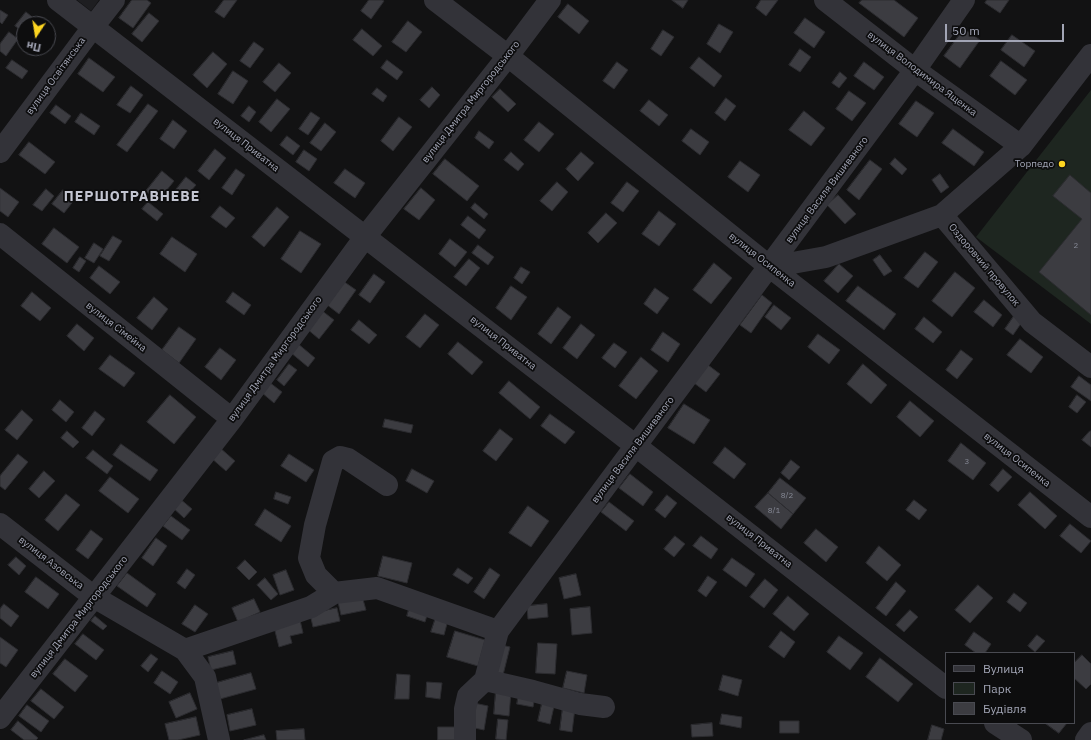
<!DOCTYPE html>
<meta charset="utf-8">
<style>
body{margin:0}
#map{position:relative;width:1091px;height:740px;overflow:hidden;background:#121213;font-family:"IBM Plex Sans",sans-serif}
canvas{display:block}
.legend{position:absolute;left:945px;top:652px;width:130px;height:72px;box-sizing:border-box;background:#0d0d0e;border:1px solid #494a51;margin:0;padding:5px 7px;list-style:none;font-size:12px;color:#a2a5b5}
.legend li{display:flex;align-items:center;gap:8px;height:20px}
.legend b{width:20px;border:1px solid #494a51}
.north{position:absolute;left:16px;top:16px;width:40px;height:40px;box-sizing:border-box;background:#0d0d0e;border:1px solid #494a51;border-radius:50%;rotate:192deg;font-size:11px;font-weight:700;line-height:16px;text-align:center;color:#a2a5b5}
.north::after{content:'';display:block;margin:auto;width:14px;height:18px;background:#fdd521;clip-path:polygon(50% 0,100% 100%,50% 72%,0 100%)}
.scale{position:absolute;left:945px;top:24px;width:119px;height:18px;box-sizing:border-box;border:2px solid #a2a5b5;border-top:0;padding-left:5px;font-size:12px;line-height:14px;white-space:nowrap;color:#a2a5b5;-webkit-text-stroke:3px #0d0d0e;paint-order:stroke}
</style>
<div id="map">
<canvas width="1091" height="740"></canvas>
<ul class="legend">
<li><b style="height:5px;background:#333339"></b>Вулиця</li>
<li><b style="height:11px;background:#1e2620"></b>Парк</li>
<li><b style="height:11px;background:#3c3c41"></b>Будівля</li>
</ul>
<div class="north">Пн</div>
<div class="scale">50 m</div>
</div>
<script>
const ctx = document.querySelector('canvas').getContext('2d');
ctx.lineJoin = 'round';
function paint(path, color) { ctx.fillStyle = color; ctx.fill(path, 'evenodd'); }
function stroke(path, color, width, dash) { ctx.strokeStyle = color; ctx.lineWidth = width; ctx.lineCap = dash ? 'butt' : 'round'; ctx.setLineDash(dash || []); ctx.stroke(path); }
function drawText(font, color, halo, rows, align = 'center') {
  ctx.font = font + ' "IBM Plex Sans",sans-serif'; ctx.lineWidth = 3.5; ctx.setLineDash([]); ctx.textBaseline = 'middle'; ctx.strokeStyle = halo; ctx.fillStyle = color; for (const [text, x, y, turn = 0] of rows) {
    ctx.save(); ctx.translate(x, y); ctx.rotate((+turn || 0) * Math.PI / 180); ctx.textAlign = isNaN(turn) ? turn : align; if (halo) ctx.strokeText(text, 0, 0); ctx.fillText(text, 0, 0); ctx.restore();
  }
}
paint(new Path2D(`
 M77 0H99L91 11Z`), '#1e1e21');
paint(new Path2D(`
 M1091 90V324L976 237Z`), '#1e2620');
const building = new Path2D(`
 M132 0H147L151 3 133 28 119 18Z
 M224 0H237L224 18 215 12Z
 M369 0H382L384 1 371 19 361 11Z
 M672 0H688L683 8Z
 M761 0H778L766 16 756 8Z
 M862 0H894L918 18 904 37 859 3Z
 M987 0H1009L1000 13 985 3Z
 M568 4 589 21 579 34 558 17Z
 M0 10 8 15 2 24 0 22Z
 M26 12 41 24H24V32L15 26Z
 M149 13 159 21 142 42 132 34Z
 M805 18 825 32 814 48 794 33Z
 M408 21 422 32 406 52 392 42Z
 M719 24 733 32 720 53 707 44Z
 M362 29 382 46 373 56 353 40Z
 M964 29 980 40 960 68 944 56Z
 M663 30 674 37 661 56 651 49Z
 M9 32 18 39 6 56 0 51V44Z
 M1012 35 1035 51 1024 67 1001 50Z
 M254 42 264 49 250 68 240 61Z
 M800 49 811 57 800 72 789 65Z
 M213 52 227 64 207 88 193 75Z
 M699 57 722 76 714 87 690 68Z
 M89 58 115 77 103 92 78 74Z
 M12 60 28 71 22 79 6 68Z
 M387 60 403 72 397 80 381 68Z
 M1001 61 1027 80 1015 95 990 76Z
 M617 62 628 70 614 89 603 81Z
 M864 62 884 77 874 90 854 76Z
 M279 63 291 73 275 92 263 82Z
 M233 71 248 81 233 104 218 94Z
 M840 72 847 78 839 88 832 83Z
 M131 86 143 95 130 113 117 105Z
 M432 87 440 95 429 108 420 100Z
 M377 88 387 96 383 102 372 94Z
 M500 89 516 104 508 112 492 97Z
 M849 91 866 103 852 121 836 109Z
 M726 98 736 106 725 121 715 113Z
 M277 99 290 109 271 132 259 122Z
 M649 100 668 115 659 126 640 111Z
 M916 101 934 113 917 137 899 124Z
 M148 104 158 111 127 152 117 145Z
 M56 105 71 116 65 124 50 113Z
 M249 106 256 112 249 122 241 116Z
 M804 111 825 128 811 146 789 130Z
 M311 112 320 118 308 135 299 129Z
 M81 113 100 126 94 135 75 122Z
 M399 117 412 127 393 151 381 141Z
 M173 120 187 131 174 149 160 139Z
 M539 122 554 134 539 152 524 140Z
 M325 123 336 132 321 151 310 143Z
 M691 129 709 142 700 155 682 141Z
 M953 129 984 152 974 166 942 143Z
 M479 131 494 142 489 149 475 138Z
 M287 136 300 146 293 155 280 145Z
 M29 142 55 162 45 174 19 155Z
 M215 149 226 158 209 180 198 171Z
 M304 150 317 159 309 171 296 162Z
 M511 152 524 164 518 171 504 160Z
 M581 152 594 163 578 181 566 169Z
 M895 158 907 169 902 175 890 164Z
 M445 159 479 186 467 201 433 174Z
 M870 160 882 169 859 200 847 190Z
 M740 161 760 175 748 192 728 177Z
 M236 169 245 175 232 195 222 188Z
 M345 169 365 183 355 198 334 183Z
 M162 171 174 181 158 201 146 191Z
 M940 174 949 187 941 193 932 180Z
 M1070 175 1091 193V315L1039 272 1082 219 1053 196Z
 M186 177 196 185 185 198 175 191Z
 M557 182 568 192 552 211 540 201Z
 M627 182 639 191 623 212 611 203Z
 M0 188 19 202 8 217 0 211Z
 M421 188 435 200 419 220 404 209Z
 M46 189 54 196 42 211 33 205Z
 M63 190 75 199 64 213 52 204Z
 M838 195 856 214 845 224 827 205Z
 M148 202 163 214 157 221 142 209Z
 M475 203 488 214 484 219 471 208Z
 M220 206 235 218 226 228 211 217Z
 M277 207 289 217 264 247 252 237Z
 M659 211 676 224 659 246 642 234Z
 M606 213 617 223 598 243 588 233Z
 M468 216 486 230 479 239 461 225Z
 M54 228 79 247 67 263 42 244Z
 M300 231 321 244 301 273 281 259Z
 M113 236 122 241 109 261 100 256Z
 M172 237 197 254 185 272 160 254Z
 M450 239 467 252 455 267 439 254Z
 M94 243 103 249 94 263 85 258Z
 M478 245 494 257 488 265 472 253Z
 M925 252 938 262 918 288 904 278Z
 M880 255 892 271 884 276 873 260Z
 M80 257 86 261 79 272 73 268Z
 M469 259 480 268 466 286 454 277Z
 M714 263 732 278 711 304 693 290Z
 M839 264 853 276 838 293 824 281Z
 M99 266 120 282 110 294 90 278Z
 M521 267 530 272 522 284 514 278Z
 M955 272 975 288 952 317 932 301Z
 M374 274 385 282 370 303 359 295Z
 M343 281 356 290 339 314 326 304Z
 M511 286 527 297 511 320 496 308Z
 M858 286 896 314 884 330 846 301Z
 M655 288 669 298 657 314 644 304Z
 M32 292 51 308 40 321 21 306Z
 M233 292 251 305 244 315 226 302Z
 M762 295 772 303 751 333 740 325Z
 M154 297 168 309 152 330 137 318Z
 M984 300 1002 315 993 327 974 312Z
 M774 305 791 318 781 330 765 317Z
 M558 307 571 317 551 344 538 334Z
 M321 310 334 320 319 339 306 328Z
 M425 314 439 325 420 348 406 337Z
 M1014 316 1022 322 1013 335 1005 329Z
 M924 317 942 332 933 343 915 329Z
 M359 320 377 335 369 344 351 330Z
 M77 324 94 338 84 351 67 336Z
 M581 324 595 335 577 359 563 348Z
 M179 327 196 339 179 363 162 350Z
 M663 332 680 344 668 362 651 350Z
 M818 334 840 350 829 364 808 347Z
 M1020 339 1043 357 1031 373 1007 355Z
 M458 342 483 362 472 375 448 354Z
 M297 343 315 358 308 367 290 352Z
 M614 343 627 352 615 368 602 358Z
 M220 348 236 360 221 380 205 367Z
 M961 350 973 359 957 379 946 370Z
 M110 355 135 373 124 387 99 369Z
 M641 357 658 371 636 399 619 386Z
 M289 364 297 370 284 386 277 380Z
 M863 364 887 385 871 404 847 384Z
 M708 365 720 374 706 392 694 383Z
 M1079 376 1091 385V401L1071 387Z
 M509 381 540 407 530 419 499 393Z
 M269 382 282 392 274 403 261 392Z
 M170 395 196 417 174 444 147 422Z
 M1077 395 1086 402 1077 413 1069 407Z
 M60 400 74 412 66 422 52 410Z
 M910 401 934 421 920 437 897 417Z
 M684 404 710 420 694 444 668 428Z
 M22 410 33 420 17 440 5 430Z
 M95 411 105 419 92 436 82 428Z
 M550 414 575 432 565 444 541 426Z
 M385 419 413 425 411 433 383 427Z
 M500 429 513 439 496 461 483 451Z
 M67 431 79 442 73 448 61 438Z
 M1090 431H1091V447L1082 440Z
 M961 443 986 463 973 480 948 461Z
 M121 444 158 470 150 481 113 455Z
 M219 447 235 461 226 471 210 457Z
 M725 447 746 464 734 479 713 463Z
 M93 450 113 466 107 474 86 458Z
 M18 454 28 462 5 490 0 486V476Z
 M289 454 314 470 306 482 281 466Z
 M791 460 800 467 789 480 781 473Z
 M412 469 434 481 427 493 406 481Z
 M1003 469 1012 477 998 492 990 485Z
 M44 471 55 481 39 498 29 489Z
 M630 474 653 492 643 506 619 488Z
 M110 477 139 499 128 513 99 491Z
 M780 478 806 498 793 514 768 493Z
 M276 492 291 497 288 504 274 499Z
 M1030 492 1057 516 1045 529 1018 505Z
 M768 493 793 514 781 529 755 507Z
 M66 494 80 505 58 531 45 520Z
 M667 495 677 503 665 518 655 510Z
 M179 498 192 509 184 518 171 506Z
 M914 500 927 510 919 520 906 510Z
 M609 502 634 521 626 531 601 512Z
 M528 506 549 521 531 547 509 533Z
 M265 509 291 526 281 542 255 525Z
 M171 516 190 530 182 540 163 526Z
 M1070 524 1091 541 1081 553 1060 536Z
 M816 529 838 547 826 562 804 543Z
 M91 530 103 539 88 559 76 550Z
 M675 536 685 544 674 557 664 549Z
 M701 536 718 549 711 559 693 546Z
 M156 538 167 546 153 566 142 558Z
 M879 546 901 565 887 581 866 563Z
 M383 556 412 563 407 583 378 576Z
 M16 557 26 566 19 575 8 565Z
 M732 558 755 574 746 587 723 570Z
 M245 560 257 572 249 580 237 568Z
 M458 568 473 578 468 584 453 575Z
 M490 568 500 575 484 599 474 592Z
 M187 569 195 575 185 589 177 583Z
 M286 570 294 590 280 595 273 575Z
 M127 573 156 594 147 607 117 586Z
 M576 574 581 595 564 599 559 578Z
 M708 576 717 582 706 597 698 591Z
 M36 577 59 594 48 609 25 592Z
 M265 578 278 594 271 600 257 585Z
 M765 579 778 590 764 608 750 597Z
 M896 582 906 591 886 616 876 608Z
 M978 585 993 598 970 623 955 610Z
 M1014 593 1027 603 1020 612 1007 602Z
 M362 596 366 610 341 615 338 602Z
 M788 596 809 614 794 631 773 614Z
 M254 599 260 612 238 622 232 608Z
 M4 604 19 616 11 627 0 618V609Z
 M547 604 548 617 528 619 527 606Z
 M195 605 208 614 195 632 182 624Z
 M410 606 428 612 425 622 407 616Z
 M590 607 592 633 572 635 570 609Z
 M337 608 340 621 313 627 310 614Z
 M910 610 918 617 904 632 896 625Z
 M95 616 107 626 103 630 91 621Z
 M436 617 448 620 444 635 431 632Z
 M300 620 303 633 290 636 292 643 279 647 274 627Z
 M455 631 485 640 478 666 447 657Z
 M781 631 795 642 784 658 769 647Z
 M974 632 991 644 985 653H976L965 645Z
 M83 634 104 650 96 660 75 644Z
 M1037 635 1045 641 1035 652 1028 646Z
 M839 636 863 653 850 670 827 652Z
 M0 637 18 650 6 667 0 663Z
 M538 643 557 644 555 674 536 673Z
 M497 644 510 647 503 675 490 672Z
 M233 651 236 664 211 670 208 657Z
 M151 654 158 659 148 672 141 666Z
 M1082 655 1091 664V684L1086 689 1074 678V663Z
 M880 658 913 684 898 702 866 677Z
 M65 659 88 676 75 692 53 674Z
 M162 671 178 682 170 694 154 683Z
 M567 671 587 675 584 693 563 688Z
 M251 673 256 689 220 699 216 683Z
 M397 674 410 675 409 699H395Z
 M723 675 742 680 738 696 719 690Z
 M427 682 442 683 440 699 426 697Z
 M41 689 64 707 54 719 31 701Z
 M496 690 511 692 509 716 494 714Z
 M190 693 197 709 176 718 169 702Z
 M519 693 535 696 533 707 517 704Z
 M543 699 555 702 550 724 538 721Z
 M474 703 488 706 484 730 470 727Z
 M27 705 49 721 41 732 19 716Z
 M563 706 575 708 572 732 560 730Z
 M252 709 256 725 230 731 227 715Z
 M722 714 742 717 741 728 720 724Z
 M196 717 200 735 178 740H169L165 724Z
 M498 719 508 720 506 740 496 739Z
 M18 721 38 738 36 740H24L11 730Z
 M780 721H799V733H780Z
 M712 723 713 736 692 737 691 725Z
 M1045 723H1067L1059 733Z
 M932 725 944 729 941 740H928Z
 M438 727H459L458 740H438Z
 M304 729 305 740H277L276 731Z
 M264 735 266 740H244Z`);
paint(building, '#3c3c41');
stroke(building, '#2c2c30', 1);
stroke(new Path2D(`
 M58 0 636 446 946 688
 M435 0 508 56 770 267 1091 517
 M825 0 915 70 1021 146
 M0 152 93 27 114 0
 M942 215 1021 146 1091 55
 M0 234 232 419
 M770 267 826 257 942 215 1032 322 1091 367
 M0 524 94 597 185 650 205 677 219 740
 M334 593 316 575 309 558 315 525 333 461 340 457 348 459 387 485
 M185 650 311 607 334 593 377 588 498 631 915 70 964 0
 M485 680 533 691 580 704 604 707
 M0 718 232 419 365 237 508 56 550 0
 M995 723 1021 740
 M465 740V709L468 696 485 680 498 631
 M1086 740 1091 733`), '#333339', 22);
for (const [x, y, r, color] of [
 [1062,164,4,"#fdd521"]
]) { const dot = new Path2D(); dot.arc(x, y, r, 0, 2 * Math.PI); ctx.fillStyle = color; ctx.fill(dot); stroke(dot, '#0d0d0e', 1.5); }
drawText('8px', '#888b98', null, [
 ["2",1076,246],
 ["3",967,462],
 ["8/2",787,496],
 ["8/1",774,511]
]);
drawText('10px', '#a2a5b5', '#0d0d0e', [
 ["вулиця Володимира Ященка",922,74,37],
 ["вулиця Освітянська",56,76,-54],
 ["вулиця Дмитра Миргородського",471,102,-52],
 ["вулиця Приватна",246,145,38],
 ["вулиця Василя Вишиваного",827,190,-53],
 ["вулиця Осипенка",762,260,38],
 ["Оздоровчий провулок",984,265,50],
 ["вулиця Сімейна",116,327,38],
 ["вулиця Приватна",503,343,38],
 ["вулиця Дмитра Миргородського",275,359,-54],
 ["вулиця Василя Вишиваного",633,450,-53],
 ["вулиця Осипенка",1017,460,38],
 ["вулиця Приватна",759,541,38],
 ["вулиця Азовська",51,563,38],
 ["вулиця Дмитра Миргородського",79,617,-52]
]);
drawText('10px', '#a2a5b5', '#0d0d0e', [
 ["Торпедо",1054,164]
], 'right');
ctx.letterSpacing = '1px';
drawText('bold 14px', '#c3c5d1', '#0d0d0e', [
 ["ПЕРШОТРАВНЕВЕ",132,197]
]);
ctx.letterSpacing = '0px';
</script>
